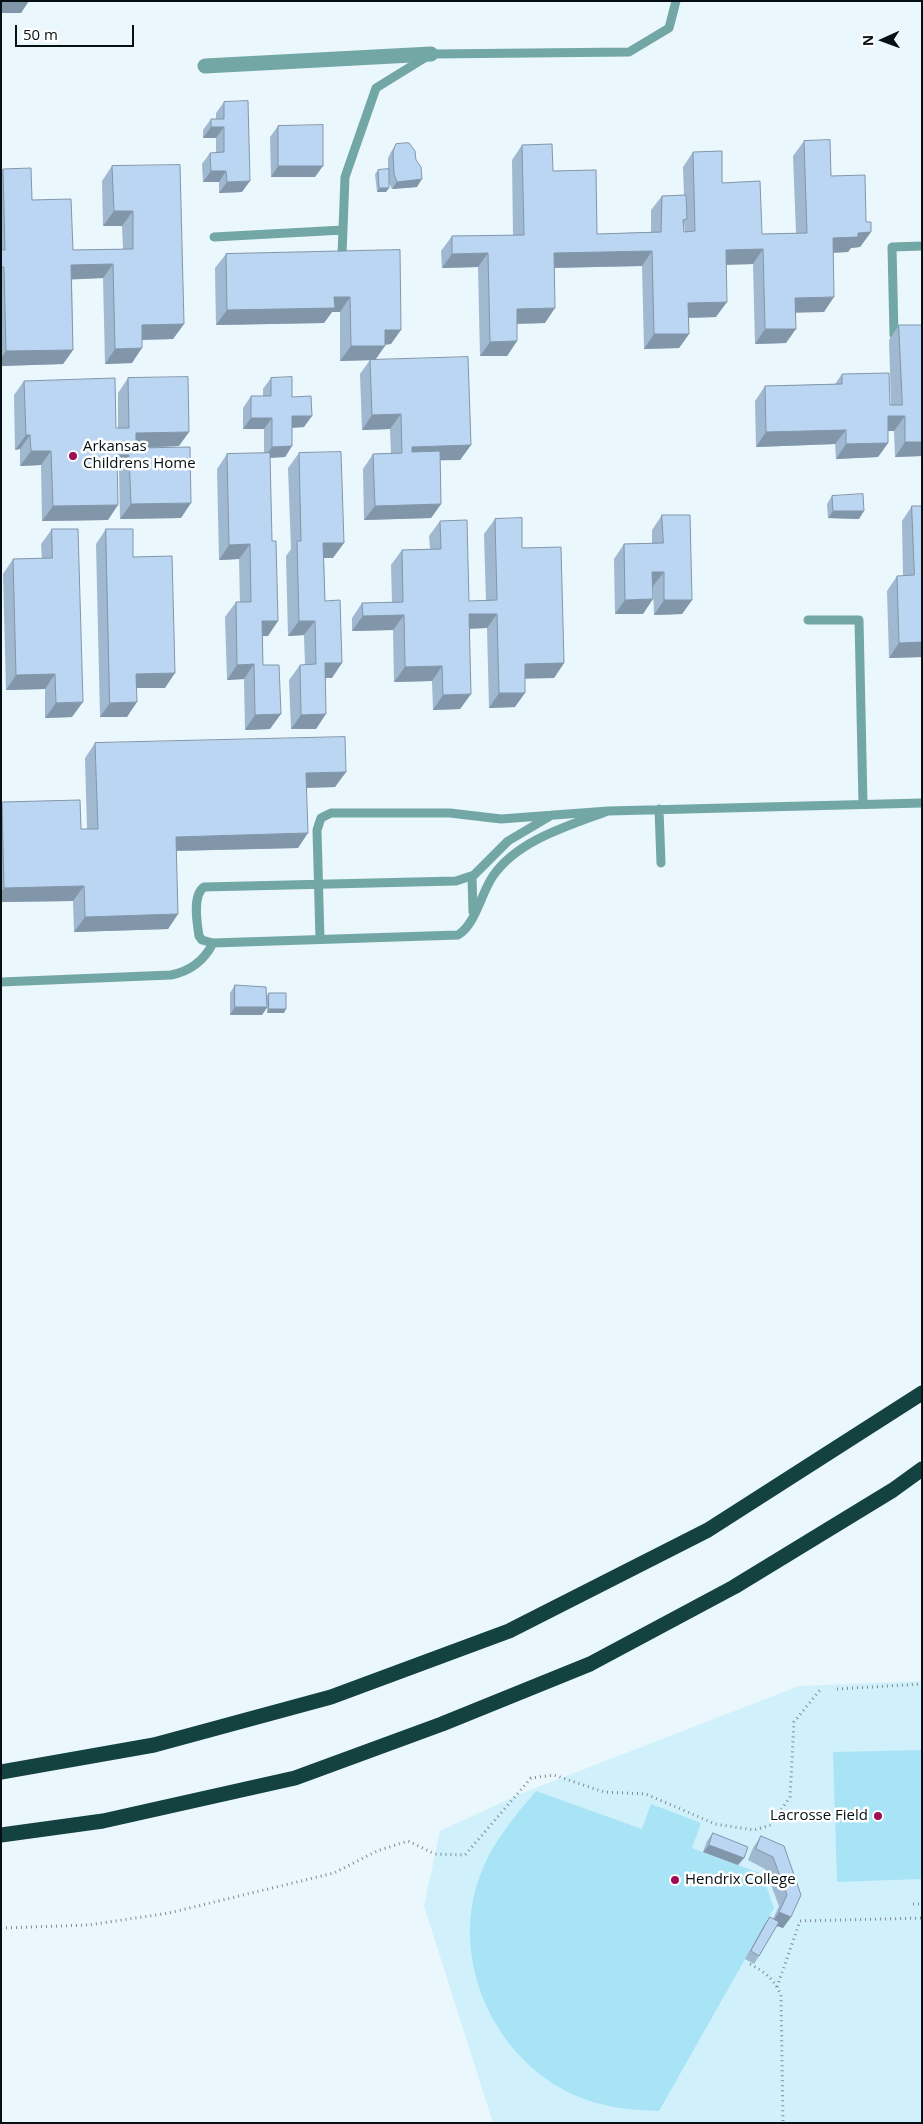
<!DOCTYPE html>
<style>
body{margin:0}
#map{position:relative;width:923px;height:2124px;overflow:hidden;background:#eaf7fc;font-family:"Open Sans",sans-serif}
canvas{display:block}
.frame{position:absolute;inset:0;border:2px solid #051014;pointer-events:none}
.north{position:absolute;left:858px;top:15px;width:50px;height:50px;-webkit-text-stroke:4px #fff;paint-order:stroke;rotate:268deg;font-size:14px;font-weight:700;line-height:20px;text-align:center;color:#051014}
.north::after{content:'';display:block;margin:auto;width:18px;height:22px;background:#051014;clip-path:polygon(50% 0,100% 100%,50% 72%,0 100%)}
.scale{position:absolute;left:15px;top:25px;width:119px;height:22px;box-sizing:border-box;border:2px solid #051014;border-top:0;padding-left:6px;font-size:15px;line-height:18px;white-space:nowrap;color:#051014;-webkit-text-stroke:4px #fff;paint-order:stroke}
</style>
<div id="map">
<canvas width="923" height="2124"></canvas>
<div class="frame"></div>
<div class="north">N</div>
<div class="scale">50 m</div>
</div>
<script>
const ctx = document.querySelector('canvas').getContext('2d');
ctx.lineJoin = 'round';
function paint(path, color) { ctx.fillStyle = color; ctx.fill(path, 'evenodd'); }
function stroke(path, color, width, dash) { ctx.strokeStyle = color; ctx.lineWidth = width; ctx.lineCap = dash ? 'butt' : 'round'; ctx.setLineDash(dash || []); ctx.stroke(path); }
function drawText(font, color, halo, rows, align = 'center') {
  ctx.font = font + ' "Open Sans",sans-serif'; ctx.lineWidth = 5; ctx.setLineDash([]); ctx.textBaseline = 'middle'; ctx.strokeStyle = halo; ctx.fillStyle = color; for (const [text, x, y, turn = 0] of rows) {
    ctx.save(); ctx.translate(x, y); ctx.rotate((+turn || 0) * Math.PI / 180); ctx.textAlign = isNaN(turn) ? turn : align; if (halo) ctx.strokeText(text, 0, 0); ctx.fillText(text, 0, 0); ctx.restore();
  }
}
paint(new Path2D(`
 M922 1681V2123H493L424 1906 440 1831 520 1794 799 1686Z`), '#d0f1fc');
paint(new Path2D(`
 M922 1750V1879L837 1882 833 1752Z
 M536 1791 642 1829 651 1804 701 1823 692 1848 762 1874 774 1908 659 2111C629 2110 601 2107 574 2095 491 2057 446 1953 483 1868 495 1839 516 1815 536 1791Z`), '#a9e3f6');
stroke(new Path2D(`
 M837 1689 922 1684
 M913 1904H922
 M1 1928 89 1925 169 1913 334 1873 377 1851 408 1841 435 1854 465 1855 531 1778 554 1775 604 1792 646 1794 715 1824 754 1830 771 1825 790 1797 794 1722 820 1690
 M750 1964C765 1972 774 1979 781 1995L783 2123
 M777 1987 800 1921 922 1918`), '#7f8b90', 3, [1, 4]);
stroke(new Path2D(`
 M214 237 343 230
 M342 255 345 177 376 88 431 54 629 52 669 28 676 1
 M894 335 892 247 922 246
 M808 620H859L863 804
 M659 809 661 863
 M552 815 508 841 474 875 456 881 204 887C192 895 197 923 199 936L202 940 213 943 458 935C476 924 481 893 493 876 518 840 568 826 608 811
 M472 876 473 912
 M320 939 317 830 321 818 331 813H450L501 819 608 811 922 803
 M1 982 171 975C191 971 204 961 213 943`), '#72a7a5', 9);
stroke(new Path2D(`
 M205 66 431 54`), '#72a7a5', 15);
stroke(new Path2D(`
 M1 1772 154 1745 331 1697 509 1631 708 1530 922 1393
 M1 1835 103 1821 295 1778 442 1724 590 1664 734 1587 893 1490 922 1469`), '#144241', 15);
paint(new Path2D(`
 M224 102 242 192 219 193V182H203L202 164 210 153H216V138H203V130L211 119H216V113Z
 M278 126 315 177H271L270 137Z
 M804 141 866 222 871 232 860 247 851 248 848 252 833 253 824 312H796L786 343 755 344 753 264 726 265 716 317 689 318V334L679 348 644 349 642 266 554 268 545 323 517 324V341L507 356H480L478 267 442 268 441 251 452 236 513 235 512 160 522 145 553 171 597 234 651 232V210L662 196 684 195 683 167 693 152 722 183 762 234 796 233 793 156ZM684 223 685 232H684L683 224Z
 M396 144 417 187 392 189 389 183 386 192H377L375 174 378 170 388 169V158L391 152Z
 M112 166 184 324 173 339 142 340 132 363 105 364 103 278 72 279 73 350 63 364 1 366V171L3 169 32 200 73 250 123 249 122 226H103L102 181Z
 M400 250 391 344 385 345 376 359 471 445 460 460H440L441 504 431 518 364 520 363 469 373 454 391 453 390 429 362 430 360 374 370 360 340 361V312H332L324 323 216 325 215 268 226 254Z
 M899 325 922 456 895 457 894 431H888V443L878 457 836 459 835 444 756 447 755 401 765 386 835 384 842 374 891 405 889 340Z
 M128 378 179 446 136 448 181 518 120 519 119 470H117L108 520 42 521 41 465 20 466V449L15 450 14 395 24 381 116 428H118V393Z
 M271 378 292 397 304 427 292 428V446L285 457 270 458 268 636H263V665L270 729 245 730 244 679 227 680 225 617 236 602H240L239 559 219 560 217 469 227 454 264 453V429H243V408L251 396H263V389Z
 M299 453 333 558H324L325 601 332 678H326L316 729H291L289 680 300 665H305L304 635 288 636 286 556 291 549 288 468Z
 M832 496 859 519 828 518 827 504Z
 M912 506 922 657 889 658 887 591 897 576H903L902 521Z
 M662 515 692 600 682 614 654 615 653 586 643 614H615L614 559 624 544 652 543V530Z
 M495 519 522 548 564 663 554 678H525L515 707 489 708 487 628 469 629 471 694 460 709 433 710 432 681 394 682 393 630 352 631V618L362 603H392L391 565 402 550 430 549 429 536 440 521 469 601H486L484 534Z
 M52 529 72 717 45 718V689L6 690 3 574 13 559H42L41 544Z
 M106 529 133 557 165 688H137L127 717H100L96 544Z
 M95 743 346 772 335 787 307 788 298 848 176 851 178 914 168 929 74 932 73 901 1 902V802L81 829H87L85 758Z
 M235 985 266 997 269 993 284 1013H267V1008L262 1015H230V993Z
 M713 1833 744 1858 738 1865 703 1852 707 1841Z
 M761 1836 784 1846 791 1917 783 1928 777 1926 759 1956 754 1964 745 1959 764 1925 770 1917 773 1919 779 1906 765 1869 748 1860 753 1848Z`), '#a0b8d0');
paint(new Path2D(`
 M1 1H29L21 13H1Z
 M109 1H145L109 2Z
 M384 1H443L383 2Z
 M211 127H224L216 138H203Z
 M278 166H323L315 177H271Z
 M211 171H226L219 182H203Z
 M422 179 417 187 392 189 397 182Z
 M250 181 242 192 219 193 227 182Z
 M379 188H389L386 192H377Z
 M114 211H133L122 226H103Z
 M871 232 860 247 851 248 848 252 822 253 833 238 858 233Z
 M763 249 753 264 715 265 726 250Z
 M652 251 642 266 544 268 554 253Z
 M488 253 478 267 442 268 452 254Z
 M113 264 103 278 61 280 71 265Z
 M334 297H350L340 312H332L324 323 216 325 227 310Z
 M834 297 824 312 785 313 795 298Z
 M727 302 716 317 678 318 688 303Z
 M555 308 545 323 506 324 517 309Z
 M184 324 173 339 132 340 142 325Z
 M765 329H796L786 343 755 344Z
 M385 330H401L391 344 375 345Z
 M654 334H689L679 348 644 349Z
 M517 341 507 356H480L490 342Z
 M351 346H385L375 360 340 361Z
 M142 348 132 363 105 364 115 349Z
 M73 350 63 364 1 366V358L6 351Z
 M401 414 390 429 362 430 372 415Z
 M292 416H312L304 427 284 428Z
 M888 416H905L894 431H877Z
 M251 418H272L264 429H243Z
 M846 430 835 444 756 447 766 432Z
 M189 432 179 446 125 448 136 433Z
 M26 435H30L20 449 15 450Z
 M905 442H922V456L895 457Z
 M888 443 878 457 836 459 846 444Z
 M471 445 460 460 402 461 412 447Z
 M292 446 285 457 264 458 272 447Z
 M31 451H51L41 465 20 466Z
 M117 455H129L119 470H106Z
 M191 503 181 518 120 519 131 504Z
 M441 504 431 518 364 520 375 506Z
 M118 505 108 520 42 521 53 506Z
 M833 511H864L859 519 828 518Z
 M323 543H344L333 558H313Z
 M250 544 239 559 219 560 229 545Z
 M652 572H664L653 586 642 587Z
 M653 599 643 614H615L625 600Z
 M664 600H692L682 614 654 615Z
 M469 614H497L487 628 458 629Z
 M404 615 393 630 352 631 363 616Z
 M262 621H278L268 636H252Z
 M299 621H315L304 635 288 636Z
 M922 642V657L889 658 899 643Z
 M325 663H342L332 678H315Z
 M564 663 554 678 514 679 525 664Z
 M254 664 244 679 227 680 237 665Z
 M442 666 432 681 394 682 405 667Z
 M175 673 165 688H126L136 674Z
 M55 674 45 689 6 690 16 675Z
 M499 693H525L515 707 489 708Z
 M471 694 460 709 433 710 443 695Z
 M83 702 72 717 45 718 56 703Z
 M137 702 127 717H100L110 703Z
 M281 714 270 729 245 730 255 715Z
 M326 714 316 729H291L301 715Z
 M346 772 335 787 296 788 306 773Z
 M308 833 298 848 166 851 176 837Z
 M84 886 73 901 1 902V892L4 888Z
 M178 914 168 929 74 932 85 917Z
 M235 1007H267L262 1015H230Z
 M269 1009H286L284 1013H267Z
 M709 1845 744 1858 738 1865 703 1852Z
 M779 1912 791 1917 783 1928 771 1924Z`), '#8296a9');
const building = new Path2D(`
 M248 101 250 181 227 182 226 171H211L210 153 224 152V127H211V119H224V102Z
 M323 125V166H278V126Z
 M830 140 831 176 865 175 866 222H871V232L858 233V237L833 238 834 297 795 298 796 329H765L763 249 726 250 727 302 688 303 689 334H654L652 251 554 253 555 308 517 309V341L490 342 488 253 452 254V236L524 235 522 145 552 144 553 171 596 170 597 234 661 232 662 196 686 195 687 219 683 220 684 232 695 231 693 152 722 151V183L760 181 762 234 807 233 804 141Z
 M409 143 415 151 416 160 421 167 422 179 397 182 394 174 393 151 396 144Z
 M180 165 184 324 142 325V348L115 349 113 264 71 265 73 350 6 351 4 267H1V250H5L3 169 31 168 32 200 71 199 73 250 133 249V211H114L112 166Z
 M389 169V188H379L378 170Z
 M400 250 401 330H385V346H351L350 297H334L335 308 227 310 226 254Z
 M899 325H922V442H905V416H888V443L846 444V430L766 432 765 386 842 384V374L889 373 890 405H902Z
 M468 357 471 445 412 447V452L440 451 441 504 375 506 373 454 402 453 401 414 372 415 370 360Z
 M188 377 189 432 136 433V448L190 447 191 503 131 504 129 455H117L118 505 53 506 51 451H31L30 435H26L24 381 115 378 116 428H129L128 378Z
 M292 377V397L311 396 312 416H292V446L272 447V418H251V396H271V378Z
 M341 452 344 543H323L325 601 340 600 342 663H325L326 714 301 715 300 665 316 664 315 621H299L297 541H301L299 453Z
 M270 453 272 541H276L278 621H262L263 665H279L281 714 255 715 254 664 237 665 236 602H251L250 544 229 545 227 454Z
 M863 494 864 511H833L832 496Z
 M912 506H922V642L899 643 897 576 914 575Z
 M662 515H690L692 600H664V572H652L653 599 625 600 624 544 663 543Z
 M522 518V548L561 547 564 663 525 664V693H499L497 614H469L471 694 443 695 442 666 405 667 404 615 363 616 362 603 403 602 402 550 441 549 440 521 467 520 469 601 497 600 495 519Z
 M52 529H78L83 702 56 703 55 674 16 675 13 559 52 558Z
 M106 529H133V557L172 556 175 673 136 674 137 702 110 703Z
 M345 737 346 772 306 773 308 833 176 837 178 914 85 917 84 886 4 888 2 802 80 800 81 829H98L95 743Z
 M235 985 266 987 267 1007H235Z
 M269 993H286V1009H269Z
 M713 1833 748 1847 744 1858 709 1845Z
 M761 1836 784 1846 801 1895 791 1917 779 1912 787 1895 773 1857 756 1849Z
 M770 1917 779 1922 759 1956 751 1951Z`);
paint(building, '#bad6f2');
stroke(building, '#8296a9', 1);
for (const [x, y, r, color] of [
 [73,456,5,"#9f0d55"],
 [878,1816,5,"#9f0d55"],
 [675,1880,5,"#9f0d55"]
]) { const dot = new Path2D(); dot.arc(x, y, r, 0, 2 * Math.PI); ctx.fillStyle = color; ctx.fill(dot); stroke(dot, '#fff', 2); }
drawText('15px', '#051014', '#fff', [
 ["Arkansas",83,447],
 ["Childrens Home",83,464],
 ["Lacrosse Field",868,1816,"right"],
 ["Hendrix College",685,1880]
], 'left');
</script>
